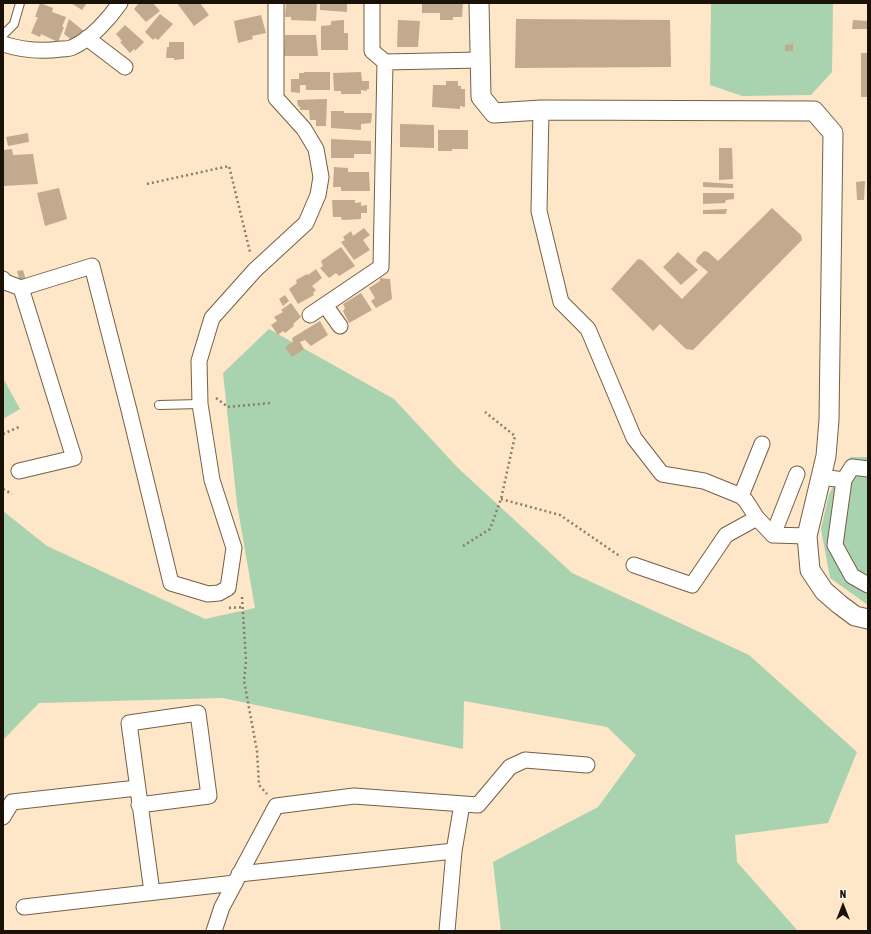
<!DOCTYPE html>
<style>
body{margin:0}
#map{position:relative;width:871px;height:934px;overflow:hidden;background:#fee6c8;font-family:"Asap Condensed",sans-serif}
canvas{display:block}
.frame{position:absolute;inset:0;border:4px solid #1a1208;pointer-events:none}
.north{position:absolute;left:823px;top:886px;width:40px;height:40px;-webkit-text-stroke:3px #fbf6f0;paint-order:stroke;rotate:0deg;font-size:11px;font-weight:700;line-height:16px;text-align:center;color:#1a1208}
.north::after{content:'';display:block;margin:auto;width:14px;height:18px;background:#1a1208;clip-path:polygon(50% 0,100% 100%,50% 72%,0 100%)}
</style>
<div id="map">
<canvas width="871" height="934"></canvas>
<div class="frame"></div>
<div class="north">N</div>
</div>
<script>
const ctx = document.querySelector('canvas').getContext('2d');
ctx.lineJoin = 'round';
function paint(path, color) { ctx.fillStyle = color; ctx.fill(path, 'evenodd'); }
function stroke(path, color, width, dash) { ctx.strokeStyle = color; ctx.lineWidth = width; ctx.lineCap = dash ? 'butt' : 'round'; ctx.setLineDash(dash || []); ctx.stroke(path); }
paint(new Path2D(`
 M711 3H833L832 72 811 95 742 96 710 85Z
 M269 329 394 399 458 468 572 573 749 655 857 752 828 823 735 835 737 862 798 931H501L493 862 598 807 636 755 607 727 464 701 463 749 223 698 39 703 3 740V511L47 546 205 619 255 608 237 504 223 373Z
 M3 378 20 409 3 419Z
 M850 457H868V605L830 578 821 529 829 494Z`), '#a9d2ae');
paint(new Path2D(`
 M40 3 53 8 52 12 66 17 62 27H64L58 42 41 34 40 37 31 33 38 17H35Z
 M71 3H87L82 10Z
 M137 3H153L160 11 146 22 134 9 138 4Z
 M177 3H200L209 15 194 26Z
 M286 3H317L316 21 291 20V17H285Z
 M320 3H347V12L320 10Z
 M422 3H463L462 17H453V20H440V13H422Z
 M160 14 173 24 158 40 155 38 153 40 145 32Z
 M261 15 266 33 252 36 253 39 238 43 234 21Z
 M69 19 85 32 72 40 64 34Z
 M516 19 670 20 671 67 515 68Z
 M344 20V33H348V50H321V26L331 25V21Z
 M398 20 420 21 418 47H397Z
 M853 20 868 21V29H852Z
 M125 25 144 42 135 51 134 49 130 53 120 42 122 41 116 34Z
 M285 35H316L318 56H284Z
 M169 42H184V59L174 60V58H166L167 47H169Z
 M793 44V51H785V45Z
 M861 53H868V97H861Z
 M304 72H330V90H306V85H300V93L291 92V79H299V73H304Z
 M361 72 362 81H369V89H367V91L361 90V94H341V91H334L333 73Z
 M446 81H458V86H461V89H465V107L460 106V109L432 107 433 85H446Z
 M327 99 326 126H316V120H310L309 110H300V107L298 106 297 100Z
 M331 111H344V113H372L371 123 361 124V130L331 128Z
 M400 124 434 125V148L400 147Z
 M438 130H468V149H452V151H438Z
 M28 133 29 142 8 146 6 137Z
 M331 139 371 141V154H354V158H331Z
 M719 148H732L733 179 719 180Z
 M12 149 13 155 33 154 38 184 3 186V150Z
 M334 167 348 168V172H369L370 191H341V187H333Z
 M865 181 864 200H857L856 182Z
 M703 182 733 184V188L703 187Z
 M59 188 67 219 45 226 37 193Z
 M703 193H734V199L726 200 725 203 703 204Z
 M332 200H355V203L361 202V206L367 205V213H361V219L342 220 341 217H333Z
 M772 208 801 235 802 240 693 350 686 349 660 324 653 331 611 289 638 259 642 260 682 299 708 272 696 262 697 258 704 251 708 252 718 261Z
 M727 209 726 214H703V210Z
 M364 228 370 235 363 240 370 250 354 260 341 242 345 240 343 237 351 231 353 236Z
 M341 247 355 266 339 276 336 273 329 278 320 268 323 266 321 261Z
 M678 252 698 270 681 285 663 267Z
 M316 269 322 278 312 286 316 290 313 293 314 295 298 304 289 289 297 283 296 280 307 274 308 275Z
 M23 270 26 280 20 282 17 271Z
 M380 278 390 279 392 299 376 308 371 301 375 298 369 288 380 281Z
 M361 293 372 310 349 323 343 311 345 308 343 304Z
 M285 295 289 301 283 306 279 299Z
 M291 303 301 317 293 324 294 326 285 333 283 331 278 335 271 325 277 321 274 317 283 312 281 310Z
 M320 321 328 335 311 346 305 340 300 342 304 349 292 357 285 347 293 342 292 338Z`), '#c1aa8e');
const service = new Path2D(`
 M3 35 14 24 20 3
 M159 405 200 404`);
const minor = new Path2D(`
 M372 3V51L385 62 480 60
 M87 38 125 67
 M3 44C22 50 41 52 61 49 65 49 70 49 73 47 91 39 109 19 120 3
 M541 110 539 211 561 302 588 329 634 438 662 474 704 481 741 496 746 501 757 518 773 535 807 536
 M3 279 5 282 21 288 92 266 129 410 171 583 208 594 219 593 228 588 234 548 212 480 200 404 199 361 212 318 255 270 306 223 318 195 321 177 316 149 304 129 276 98V3
 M325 305 340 326
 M310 315 381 267 385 62
 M19 471 74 458 21 288
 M821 477 844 480 852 467 868 469
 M844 480 835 545 852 576 868 585
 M741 496 762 444
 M773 535 797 474
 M634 565 692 585 726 535 757 518
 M139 805 209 796 198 713 129 723 152 892
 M3 817 12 802 137 788
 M239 874 454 851
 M24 907 235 883
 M214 931 222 907 276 806 354 796 478 805 510 767 525 760 587 765
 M447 931 454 851 462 804`);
const tertiary = new Path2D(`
 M479 3 481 97 494 113 541 110 814 111 833 133 829 420 826 456 807 536 810 570 824 591 839 604 855 616 868 619`);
stroke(service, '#756046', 10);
stroke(minor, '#756046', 17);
stroke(tertiary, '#756046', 21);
stroke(new Path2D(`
 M147 184 229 166 250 252
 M216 398 228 407 270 403
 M3 434 19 427
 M3 489 12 494
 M501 499 560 515 621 557
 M463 546 490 529 501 499 515 436 485 412
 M242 597 246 661 244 681 257 751 259 785 267 794
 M229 608 243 607`), '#8b7b67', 2.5, [2, 3]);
stroke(service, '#fff', 8);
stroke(minor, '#fff', 15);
stroke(tertiary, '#fff', 19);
</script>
